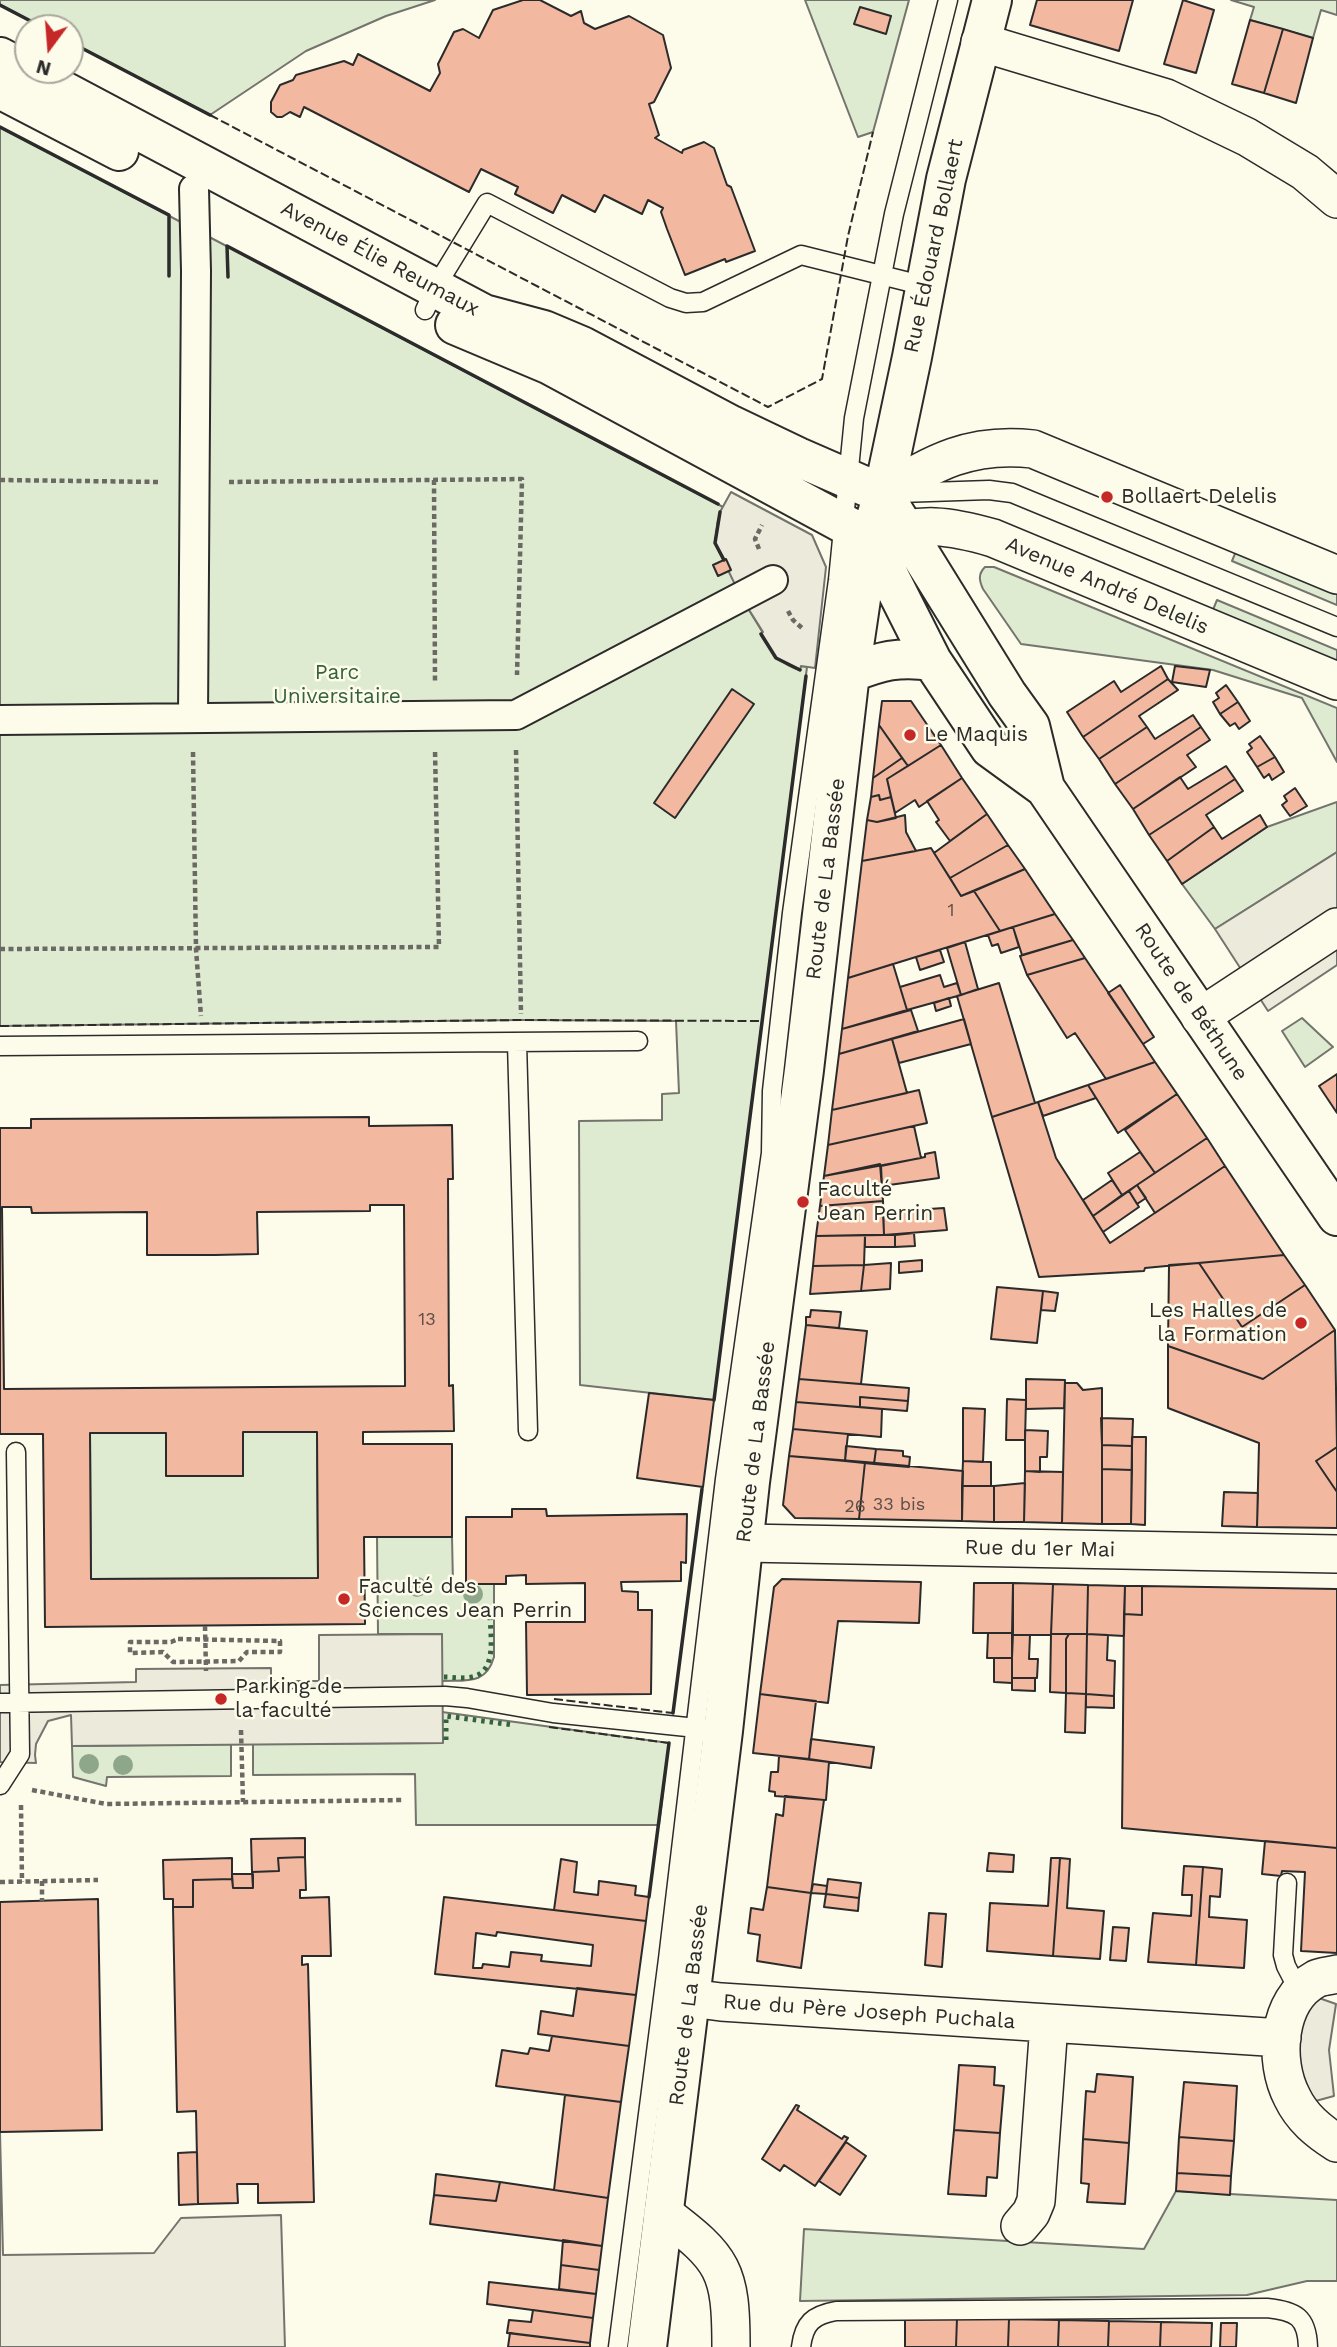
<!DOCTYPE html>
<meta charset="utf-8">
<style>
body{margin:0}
#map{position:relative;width:1337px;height:2347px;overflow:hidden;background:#fdfbea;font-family:"Work Sans",sans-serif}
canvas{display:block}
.north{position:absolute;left:14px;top:14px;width:70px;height:70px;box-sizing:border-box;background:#fdfbea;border:2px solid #a9a89e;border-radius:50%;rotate:196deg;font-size:19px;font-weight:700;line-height:28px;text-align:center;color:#2b2b2b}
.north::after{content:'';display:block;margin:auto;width:24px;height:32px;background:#c62828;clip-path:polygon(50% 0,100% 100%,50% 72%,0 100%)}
</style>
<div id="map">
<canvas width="1337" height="2347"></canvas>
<div class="north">N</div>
</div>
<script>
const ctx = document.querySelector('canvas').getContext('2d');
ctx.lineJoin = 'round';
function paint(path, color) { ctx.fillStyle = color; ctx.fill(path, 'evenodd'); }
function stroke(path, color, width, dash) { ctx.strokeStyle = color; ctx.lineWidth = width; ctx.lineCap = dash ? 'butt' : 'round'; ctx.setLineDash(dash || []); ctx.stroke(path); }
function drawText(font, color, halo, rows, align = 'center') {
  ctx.font = font + ' "Work Sans",sans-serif'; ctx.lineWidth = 5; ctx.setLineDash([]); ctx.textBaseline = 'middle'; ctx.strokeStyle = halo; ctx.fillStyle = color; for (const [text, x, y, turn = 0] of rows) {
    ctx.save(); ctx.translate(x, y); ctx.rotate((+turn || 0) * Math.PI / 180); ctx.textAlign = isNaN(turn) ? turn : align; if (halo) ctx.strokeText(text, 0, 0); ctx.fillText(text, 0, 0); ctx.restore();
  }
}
const green = new Path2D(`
 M0 0H435L386 16 306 51 210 115 70 42V28H44L0 5Z
 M805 0H909L873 132 858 137Z
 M1231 0H1337V15L1321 10 1313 38 1250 20 1254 7Z
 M0 127 723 507 718 520 715 543 726 559 741 597 763 633 761 635C772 652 779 664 800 670L801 666 807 667 714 1400 580 1385 579 1121 662 1120V1094L679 1093 676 1021 521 1020 0 1026Z
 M1239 544 1337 584V605L1232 561Z
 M985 567H994L1337 708V762L1302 698 1213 670 1021 644 983 589C979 580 978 574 985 567Z
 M1217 600 1337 650V670L1210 617Z
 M1337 802V852L1215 929 1182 884 1267 827Z
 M1302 1018 1333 1047 1305 1067 1282 1031Z
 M243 1432H317L318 1578 91 1579 90 1433H166L167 1476H243Z
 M377 1537H452L453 1584H494V1657C486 1685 467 1680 442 1681V1634H378Z
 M442 1712 669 1743 659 1825H416L415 1774 253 1775V1744L442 1743Z
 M231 1744V1776L107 1777 106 1786 73 1777 72 1746Z
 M1176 2191 1337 2200V2281H1307L1247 2295 800 2301 804 2229 1144 2249Z`);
paint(green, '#deebd1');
stroke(green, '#74746e', 2);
const parking = new Path2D(`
 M731 492 812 535 826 567 815 668 801 666 800 670 776 658 761 634 763 632 741 597 715 543 720 512Z
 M1337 852V965L1268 1011 1215 929Z
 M442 1634 443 1743 72 1746 71 1715 48 1721 36 1744 35 1755 36 1763 0 1762V1685L136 1682V1669L271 1668V1681H319V1635Z
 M1299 1991 1336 2004 1329 2050 1334 2096 1297 2106Z
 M0 2132 3 2255 154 2253 181 2218 281 2215 285 2347H0Z`);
paint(parking, '#eceadb');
stroke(parking, '#74746e', 2);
const building = new Path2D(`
 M523 0H540L571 16 581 11 584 23 595 29 629 16 663 35 671 68 654 102 649 104 659 135 655 138 682 153 683 150 704 142 714 148 727 185 731 187 755 251 726 262 725 259 685 275 667 229 661 212 663 208 648 200 642 214 604 195 595 212 562 195 553 213 515 194 518 187 481 169 469 192 304 107 300 117 290 112 282 117H277L271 112V102L280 85 293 80 296 75 344 61 353 65 358 54 430 91 440 73 438 64 454 32 463 29 479 38 493 10Z
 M1037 0H1133L1119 51 1030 25Z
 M1183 0 1214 10 1196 73 1164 64Z
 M860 7 891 16 886 34 854 24Z
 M1250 20 1283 29 1264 93 1232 84Z
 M1283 29 1313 38 1296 103 1264 93Z
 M726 559 731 570 718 576 713 565Z
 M1161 666 1168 679 1083 737 1067 712 1114 681 1121 692Z
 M1175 666 1210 670 1206 687 1172 682Z
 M1168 679 1178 690 1139 716 1147 727 1099 759 1083 737Z
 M1226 685 1238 702 1220 714 1213 702 1219 698 1216 693Z
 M732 689 754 704 675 818 654 803Z
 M882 701H911L941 745 908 766 879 725Z
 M1238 702 1250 721 1239 729 1235 723 1230 726 1220 714Z
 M1193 715 1201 727 1115 784 1099 759 1147 727 1155 739Z
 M879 725 902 758 873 778Z
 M1201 727 1210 740 1187 755 1196 767 1133 809 1115 784Z
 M1260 736 1275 757 1257 767 1247 752 1252 748 1249 744Z
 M941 745 962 778 919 807 915 800 895 813 887 779Z
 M1275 757 1284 772 1272 780 1269 774 1264 778 1257 767Z
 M902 758 908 766 887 779 891 797 880 800 879 795 871 797 873 778Z
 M1226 766 1235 779 1149 835 1133 809 1180 777 1188 789Z
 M962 778 987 814 950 841 936 822 939 820 927 801Z
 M1235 779 1243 791 1206 815 1214 827 1167 861 1149 835Z
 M1295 788 1307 806 1290 816 1282 805 1287 801 1284 796Z
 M879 795 880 800 891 797 896 818 877 822 867 820 871 797Z
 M987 814 1008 845 950 878 934 853Z
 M905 815 906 832 916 851 862 861 867 820 877 822Z
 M1260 815 1267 827 1182 884 1167 861 1214 827 1222 839Z
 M1008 845 1025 869 961 896 950 878Z
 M931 848 961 896 974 891 1000 931 848 978 862 861Z
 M1025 869 1055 914 1000 931 974 891Z
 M1055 914 1073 940 1022 955 1013 927Z
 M1013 927 1019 947 1001 953 998 944 992 946 988 935Z
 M1073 940 1085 958 1027 975 1020 956Z
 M965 942 978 989 961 995 947 948Z
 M940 950 944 962 920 970 916 957Z
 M1085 958 1143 1044 1155 1062 1106 1079 1075 1033 1067 1038 1027 975Z
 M893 964 907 1010 842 1029 848 978Z
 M940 975 944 987 957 983 961 995 907 1010 900 987Z
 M999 983 1035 1103 992 1117 957 996Z
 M1120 985 1154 1037 1143 1044 1108 993Z
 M949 998 951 1006 936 1011 934 1003Z
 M911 1010 918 1031 839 1054 842 1029Z
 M964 1019 971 1044 899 1063 892 1039Z
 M892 1039 907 1093 832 1110 839 1054Z
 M1155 1062 1177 1094 1118 1133 1088 1085Z
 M1337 1074V1113L1319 1086Z
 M1088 1085 1096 1098 1043 1116 1038 1102Z
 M919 1090 927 1123 828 1145 832 1110Z
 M1177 1094 1207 1138 1155 1173 1125 1130Z
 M1038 1102 1056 1158 1110 1243 1225 1166 1284 1255 1145 1268 1144 1271 1039 1277 992 1117Z
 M369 1117V1126L452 1125 453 1179H448L449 1386 453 1385 454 1431 363 1432V1444H452V1537H364L365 1624 45 1627 43 1434H0V1128H31V1119ZM370 1205H404L405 1386 4 1389 2 1207H31L32 1213 147 1212V1255H215L258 1254 257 1212 370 1211ZM243 1432H317L318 1578 91 1579 90 1433H166V1476H243Z
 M914 1126 921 1158 824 1176 828 1145Z
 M1207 1138 1225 1166 1155 1213 1137 1185Z
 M935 1152 939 1178 882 1186 881 1166 925 1157V1154Z
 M1140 1152 1155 1173 1122 1195 1108 1173Z
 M880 1164 883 1201 820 1206 824 1176Z
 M1112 1180 1122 1195 1093 1216 1083 1200Z
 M1137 1185 1146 1198 1137 1204 1129 1191Z
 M1129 1191 1139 1207 1103 1232 1093 1216Z
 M883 1201 884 1235 816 1236 820 1206Z
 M944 1208 947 1230 884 1235 883 1212Z
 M914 1233 915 1246 895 1247V1235Z
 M865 1235H895V1247H865Z
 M865 1235 864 1265 813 1266 816 1236Z
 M1284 1255 1305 1285 1242 1327 1199 1263Z
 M922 1260V1271L899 1273V1262Z
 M891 1263 890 1289 861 1291 864 1265Z
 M1199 1263 1242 1327 1305 1285 1335 1330 1263 1379 1168 1346 1169 1265Z
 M864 1265 861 1291 810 1294 813 1266Z
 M997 1287 1043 1291 1037 1343 991 1339Z
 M1043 1291 1058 1293 1055 1311 1041 1310Z
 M811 1310 841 1312 839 1328 806 1325V1317H810Z
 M806 1325 867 1331 861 1384 799 1379Z
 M1335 1330 1337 1447 1316 1461 1337 1492V1528L1257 1527 1259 1443 1168 1408V1346L1263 1379Z
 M799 1379 909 1388 908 1401 860 1397V1407L796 1402Z
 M1026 1379 1065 1380 1064 1408 1026 1409Z
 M1065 1383H1077L1083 1390 1102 1388V1524L1062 1523Z
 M649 1393 714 1400 703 1487 637 1478Z
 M860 1397 908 1401 907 1411 860 1407Z
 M1007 1399 1026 1400 1025 1440H1006Z
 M796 1402 882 1409 881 1437 793 1429Z
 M963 1408 985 1409 983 1462 963 1461Z
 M1101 1418 1133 1419 1132 1446 1102 1445Z
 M793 1429 848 1434 845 1461 789 1456Z
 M1025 1430 1048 1431 1047 1457H1040V1472L1025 1471Z
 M1132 1437H1146L1145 1525 1131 1524Z
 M1102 1445 1132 1446V1470L1102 1469Z
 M846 1446 876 1449 874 1464 845 1461Z
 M1337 1447V1492L1316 1461Z
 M876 1449 903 1451V1456L910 1457 909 1467 874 1464Z
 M789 1456 865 1462 859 1519 795 1518 783 1505Z
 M963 1461 991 1462V1486H962Z
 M865 1462 963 1471 962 1521 859 1519Z
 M1102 1469 1132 1470 1131 1524H1102Z
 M1025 1471 1063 1472 1062 1523 1024 1522Z
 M1025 1483 1024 1522H994V1486Z
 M962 1486H994V1522L962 1521Z
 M1224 1492 1258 1493 1257 1527 1222 1526Z
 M512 1509H546L547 1516 687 1514 686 1563 681 1562V1581L621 1582 622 1591 638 1592V1610H652L651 1694 527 1695 526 1622H585V1583L526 1584V1575L506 1576V1584H466V1517H512Z
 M782 1579 921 1582 919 1623 838 1621 828 1703 760 1694 774 1587Z
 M974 1583H1013V1633H973Z
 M1013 1583 1053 1584 1051 1635H1012Z
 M1053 1584 1088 1585 1087 1634H1051Z
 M1088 1585 1125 1586 1124 1636 1087 1634Z
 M1125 1586H1142V1615L1124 1614Z
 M1142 1586 1337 1589V1848L1122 1828 1124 1614 1142 1615Z
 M988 1633H1013L1012 1658H987Z
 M1051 1634H1069L1066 1639V1693L1050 1692Z
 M1069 1634H1087L1086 1694 1066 1693V1639Z
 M1087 1634 1108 1635 1107 1660 1115 1661 1114 1696 1086 1694Z
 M1012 1635H1030L1029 1659H1038L1037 1678H1012Z
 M994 1658H1012V1683L994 1682Z
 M1012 1678H1035V1691L1012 1690Z
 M1066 1693 1086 1694 1085 1733 1065 1732Z
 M760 1694 816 1701 809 1759 753 1753Z
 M1086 1694 1114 1696V1708L1086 1707Z
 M811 1739 874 1747 871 1768 809 1759Z
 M779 1756 829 1762 826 1800 775 1796V1792L769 1791 771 1772H778Z
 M785 1796 824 1800 811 1893 767 1887 776 1814 783 1816Z
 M305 1838V1857L278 1858 279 1871 252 1872 251 1839Z
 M1265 1841 1337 1848V1953L1301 1951 1305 1872 1282 1871 1281 1876 1262 1874Z
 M989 1853 1014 1855 1013 1872 987 1871Z
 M305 1857 306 1890H300V1898L329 1897 331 1956H302V1965L308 1964 314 2202 258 2203V2184H237L238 2203 198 2204 196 2111 177 2112 173 1907H193V1880L232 1879 233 1888H253L252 1872 279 1871 278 1858Z
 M232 1858V1879L193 1880V1907H173V1899H164L163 1860Z
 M1051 1858H1060L1053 1956 987 1951 990 1903 1048 1906Z
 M1060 1858 1070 1859 1067 1908 1104 1911 1100 1959 1053 1956Z
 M561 1859 577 1862 574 1892 598 1895 599 1881 636 1886 635 1895 649 1897 646 1921 554 1910Z
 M1184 1866 1203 1867 1196 1965 1148 1962 1153 1913 1191 1916 1192 1895H1182Z
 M1203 1867 1222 1869 1220 1897 1210 1896 1209 1917 1247 1920 1244 1968 1196 1965Z
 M232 1874H253V1888H233Z
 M828 1879 861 1883 859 1898 826 1894Z
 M813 1884 827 1886 826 1894 811 1893Z
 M767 1887 811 1893 801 1968 757 1961 760 1935 748 1933 751 1908 763 1910Z
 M826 1894 859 1898 858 1911 824 1907Z
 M444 1897 646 1921 636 1995 435 1974ZM497 1932 593 1945 591 1966 541 1961 542 1955 511 1952 509 1967 483 1964 482 1968H473L476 1933 496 1936Z
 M98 1899 102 2130 0 2132V1902Z
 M929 1913 946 1914 942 1967 925 1965Z
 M1113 1927 1129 1928 1126 1961 1110 1960Z
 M577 1988 636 1995 629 2046 538 2034 541 2011 573 2016Z
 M552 2036 629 2046 621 2102 496 2086 502 2050 528 2054 530 2048 549 2051Z
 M959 2065 995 2067 994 2085 1004 2086 1000 2133 954 2130Z
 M1097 2074 1133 2077 1129 2143 1083 2139 1086 2091 1095 2092Z
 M1184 2082 1237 2086 1234 2141 1179 2137Z
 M565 2095 621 2102 608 2198 554 2190Z
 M796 2105 799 2106 797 2110 842 2139 844 2136 848 2138 815 2186 784 2165 780 2171 762 2159Z
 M954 2130 1000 2133 997 2178 987 2177 986 2196 948 2194Z
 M1179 2137 1234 2141 1231 2176 1177 2173Z
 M1083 2139 1129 2143 1125 2204 1087 2202 1089 2184 1081 2183Z
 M846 2142 866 2156 840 2195 819 2181Z
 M197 2152 198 2204 179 2205 178 2153Z
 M1177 2173 1231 2176 1230 2195 1176 2191Z
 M436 2174 500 2182 496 2201 434 2195Z
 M500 2182 608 2198 602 2246 430 2224 434 2195 496 2201Z
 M563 2240 602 2246 599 2270 561 2265Z
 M561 2265 599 2270 596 2294 559 2289Z
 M489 2282 596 2294 593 2318 487 2304Z
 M533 2310 593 2318 590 2343 507 2333 509 2320 531 2322Z
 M905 2317 957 2318 956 2347H905Z
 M957 2318 1009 2319 1008 2347H956Z
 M1009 2319 1059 2320 1058 2347H1008Z
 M1059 2320 1109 2321 1108 2347H1058Z
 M1109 2321 1161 2322 1160 2347H1108Z
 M1161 2322 1212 2323 1211 2347H1160Z
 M1221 2323H1237L1236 2347H1220Z
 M510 2333 590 2343V2347H508Z`);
paint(building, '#f2b8a0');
stroke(building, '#2b2b2b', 2);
const service = new Path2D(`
 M425 310 435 288 487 203 670 298 686 303 703 302 801 255 925 286
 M900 493 989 490 1012 493 1337 627
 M517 1043 528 1431
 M0 1046 638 1041
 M0 1703 445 1696 467 1698 553 1713 706 1729
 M0 1785 20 1754 16 1452
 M1287 1883 1283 1955 1286 1966 1299 1991
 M618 2347 668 1959 725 1479 771 1153 772 1091 792 913 838 580 854 418 894 214 948 0
 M801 2347C804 2323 813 2315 836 2311L1267 2308C1296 2311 1307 2317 1308 2347`);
const pedestrian = new Path2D(`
 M193 717 196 271 194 189
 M0 720 516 715 773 580`);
const minor = new Path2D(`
 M980 42 1166 98 1247 137 1305 172 1337 199
 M883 494C934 462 971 442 1033 449L1337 575
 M876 536C922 522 948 525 993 538L1337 681
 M1200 1017 1337 927
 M744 1543 1337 1554
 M1337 1974C1330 1976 1322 1976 1316 1979 1277 2000 1273 2061 1292 2097 1302 2118 1318 2131 1337 2143
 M690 1998 721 2002 1282 2038
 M663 2213C724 2259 731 2270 731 2347
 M1020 2226 1031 2213 1036 2201 1049 2024`);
const secondary = new Path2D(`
 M0 57 484 314 544 330 582 346 731 425 798 457 883 494
 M0 89 119 151
 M455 325 550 365 870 538
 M883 494 1007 694 1030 726 1045 788
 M870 538 932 661 990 748 1045 788 1337 1216
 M850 673C881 661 898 656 932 661
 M647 2347 723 1731 750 1482 804 1070 850 673 870 538 883 494 912 357 946 179 992 0`);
stroke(service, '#2b2b2b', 21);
stroke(pedestrian, '#2b2b2b', 32);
stroke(minor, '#2b2b2b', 40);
stroke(secondary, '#2b2b2b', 42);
stroke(new Path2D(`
 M0 480 161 482
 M434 480 435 682
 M229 482 522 479 517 675
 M759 549 755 539 762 525
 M788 611 793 620 802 628
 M516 750 521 1014
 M193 752 196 949 201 1016
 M0 949 439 947 435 750
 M205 1626 206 1671
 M178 1639 280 1641V1652H247L239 1661 173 1662 163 1652 130 1653V1642H171Z
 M241 1730 243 1802
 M32 1790 106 1804 403 1800
 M21 1805 22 1882
 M42 1881V1901
 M0 1882 98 1880`), '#6a6964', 4.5, [5, 3.5]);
stroke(service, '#fdfbea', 18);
stroke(pedestrian, '#fdfbea', 28);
stroke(minor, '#fdfbea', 37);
stroke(secondary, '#fdfbea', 38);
stroke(new Path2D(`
 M444 1677C453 1677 463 1679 472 1677 498 1672 490 1633 490 1614
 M446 1740V1716L513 1725`), '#34623c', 5, [3.5, 5]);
stroke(new Path2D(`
 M210 115 768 407 822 379 848 236 873 132
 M0 1026 521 1020 762 1021
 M554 1699 673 1713
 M549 1727 669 1743`), '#2b2b2b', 2, [9, 3.5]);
stroke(new Path2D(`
 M0 5 44 28
 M70 42 210 115
 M0 127 169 215V276
 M228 277 227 246 718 504
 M720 512 715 543 724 560
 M761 634 776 658 800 670
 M714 1400 806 676
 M673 1713 702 1489
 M649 1897 669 1743`), '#2b2b2b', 3.5);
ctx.fillStyle = '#8ea78a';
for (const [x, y] of [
 [417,1587],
 [473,1594],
 [89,1764],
 [123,1765]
]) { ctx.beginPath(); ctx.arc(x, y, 10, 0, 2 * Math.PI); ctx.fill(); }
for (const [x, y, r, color] of [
 [1107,497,7,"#c62828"],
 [910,735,7,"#c62828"],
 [803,1202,7,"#c62828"],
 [1301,1323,7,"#c62828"],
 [344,1599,7,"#c62828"],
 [221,1699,7,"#c62828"]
]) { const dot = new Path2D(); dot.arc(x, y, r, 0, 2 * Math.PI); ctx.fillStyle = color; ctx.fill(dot); stroke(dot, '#fdfbea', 2.5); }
drawText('18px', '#5d4e48', null, [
 ["1",951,911],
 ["13",427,1320],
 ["33 bis",899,1505],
 ["26",855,1507]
]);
drawText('21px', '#2b2b2b', '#fdfbea', [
 ["Rue Édouard Bollaert",934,246,-78],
 ["Avenue Élie Reumaux",380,259,28],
 ["Avenue André Delelis",1107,586,23],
 ["Route de La Bassée",826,879,-83],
 ["Route de Béthune",1191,1002,56],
 ["Route de La Bassée",756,1442,-83],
 ["Rue du 1er Mai",1040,1549,1],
 ["Route de La Bassée",689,2005,-83],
 ["Rue du Père Joseph Puchala",869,2012,4]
]);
drawText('21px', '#2b2b2b', '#fdfbea', [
 ["Bollaert Delelis",1121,497],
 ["Le Maquis",924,735],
 ["Faculté",817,1190],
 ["Jean Perrin",817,1214],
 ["Les Halles de",1287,1311,"right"],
 ["la Formation",1287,1335,"right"],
 ["Faculté des",358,1587],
 ["Sciences Jean Perrin",358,1611],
 ["Parking de",235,1687],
 ["la faculté",235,1711]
], 'left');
drawText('21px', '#34623c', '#fdfbea', [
 ["Parc",337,673],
 ["Universitaire",337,697]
]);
</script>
